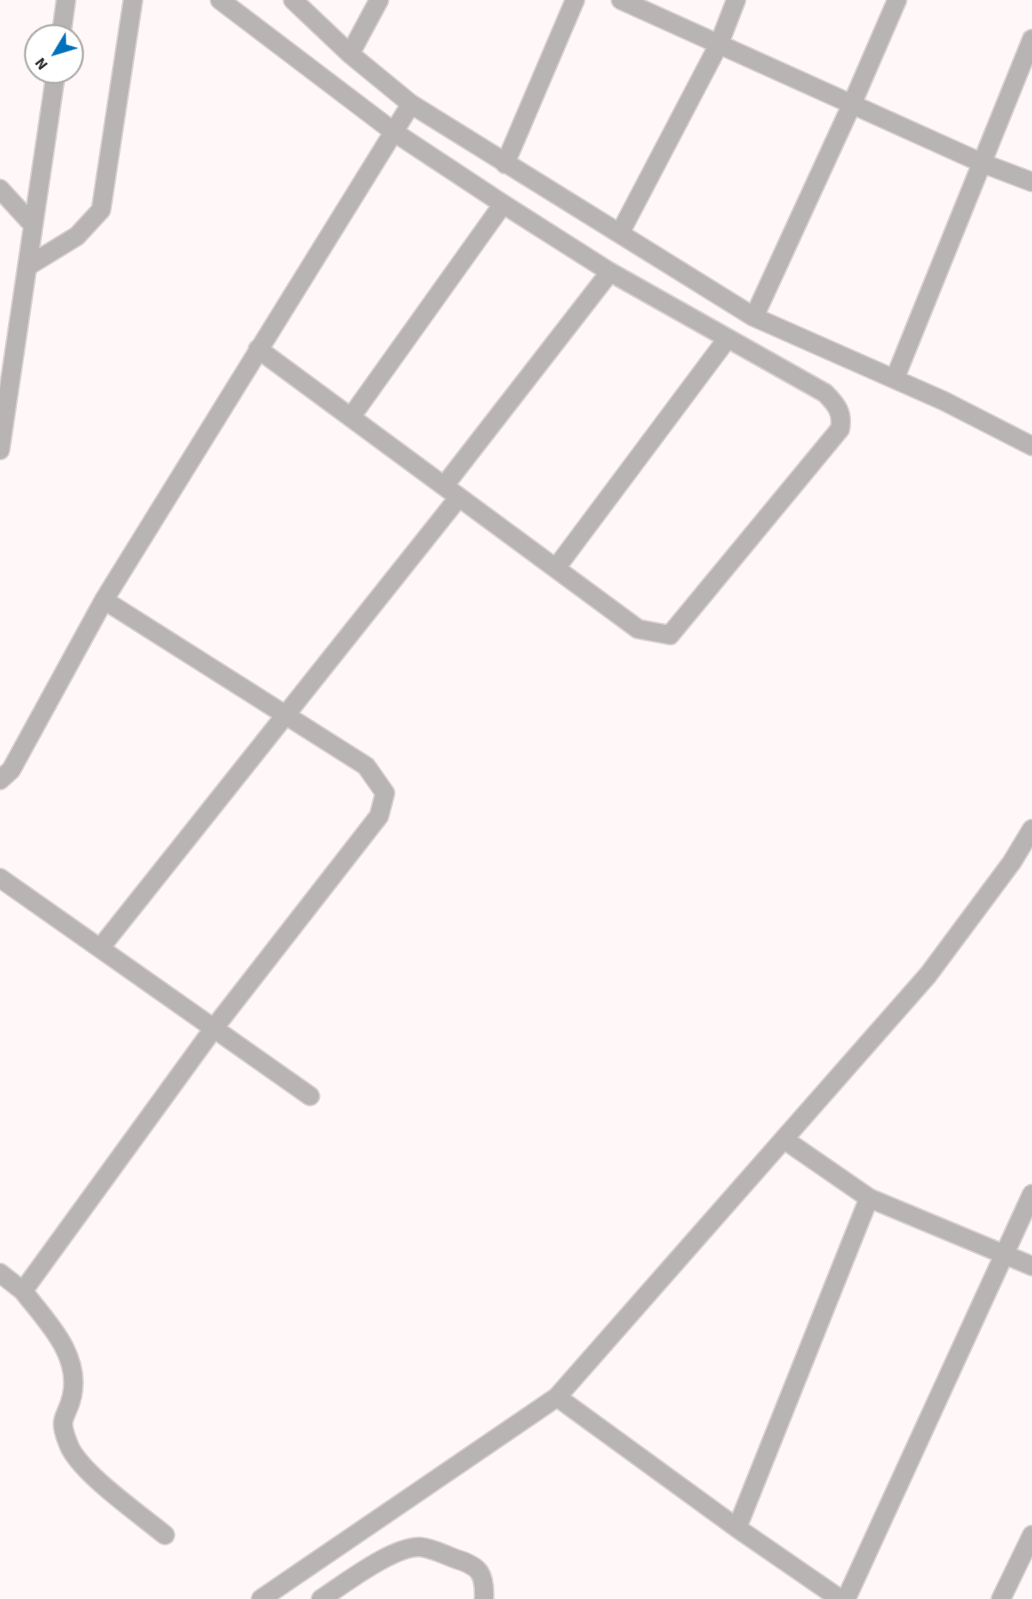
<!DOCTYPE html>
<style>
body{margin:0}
#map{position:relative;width:1032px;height:1599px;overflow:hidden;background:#fff7f8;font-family:"Source Sans 3",sans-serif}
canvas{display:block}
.north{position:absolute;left:24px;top:24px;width:60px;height:60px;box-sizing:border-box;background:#fff;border:2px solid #abaaaa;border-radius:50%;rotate:232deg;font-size:16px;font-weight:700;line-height:24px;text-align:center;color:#2e2b2b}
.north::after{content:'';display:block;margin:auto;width:21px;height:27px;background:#0071bb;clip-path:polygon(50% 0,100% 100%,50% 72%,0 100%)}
</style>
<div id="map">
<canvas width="1032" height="1599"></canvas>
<div class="north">N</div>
</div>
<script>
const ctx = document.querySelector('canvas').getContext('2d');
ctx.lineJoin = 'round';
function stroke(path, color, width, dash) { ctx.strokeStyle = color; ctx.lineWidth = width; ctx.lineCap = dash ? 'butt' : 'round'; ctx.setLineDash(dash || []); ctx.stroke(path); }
const minor = new Path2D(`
 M220 0 394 132 503 204 610 272 825 393C837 405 843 413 840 429L670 635 638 629 258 349
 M293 0 350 54 411 104 754 317 944 401 1032 446
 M621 0 982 163 1032 182
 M61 36 66 0
 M350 54 379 0
 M505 164 575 0
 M0 189 33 225
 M620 233 719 44 736 0
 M28 266 77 236 101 210 133 0
 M754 317 852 104 897 0
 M895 378 1032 39
 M351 417 503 204
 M0 450 56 72
 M444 486 610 272
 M556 568 727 339
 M0 780 11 770 104 600 411 104
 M0 878 310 1096
 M101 947 459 497
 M785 1140 869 1198 1032 1266
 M0 1273 23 1291 214 1028 379 816 385 793 366 766 104 600
 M23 1291C46 1321 81 1354 72 1396 67 1419 57 1416 68 1443 77 1471 141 1515 165 1535
 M557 1397 737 1528 840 1599
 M737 1528 869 1198
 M261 1599 557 1397 928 975 1012 862 1032 829
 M321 1599C344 1584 393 1546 420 1547 432 1548 445 1555 456 1559 480 1566 485 1574 484 1599
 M846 1599 1032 1194
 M1001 1599 1032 1535`);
stroke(minor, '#d9d2d3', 21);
stroke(minor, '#b8b4b4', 18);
</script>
